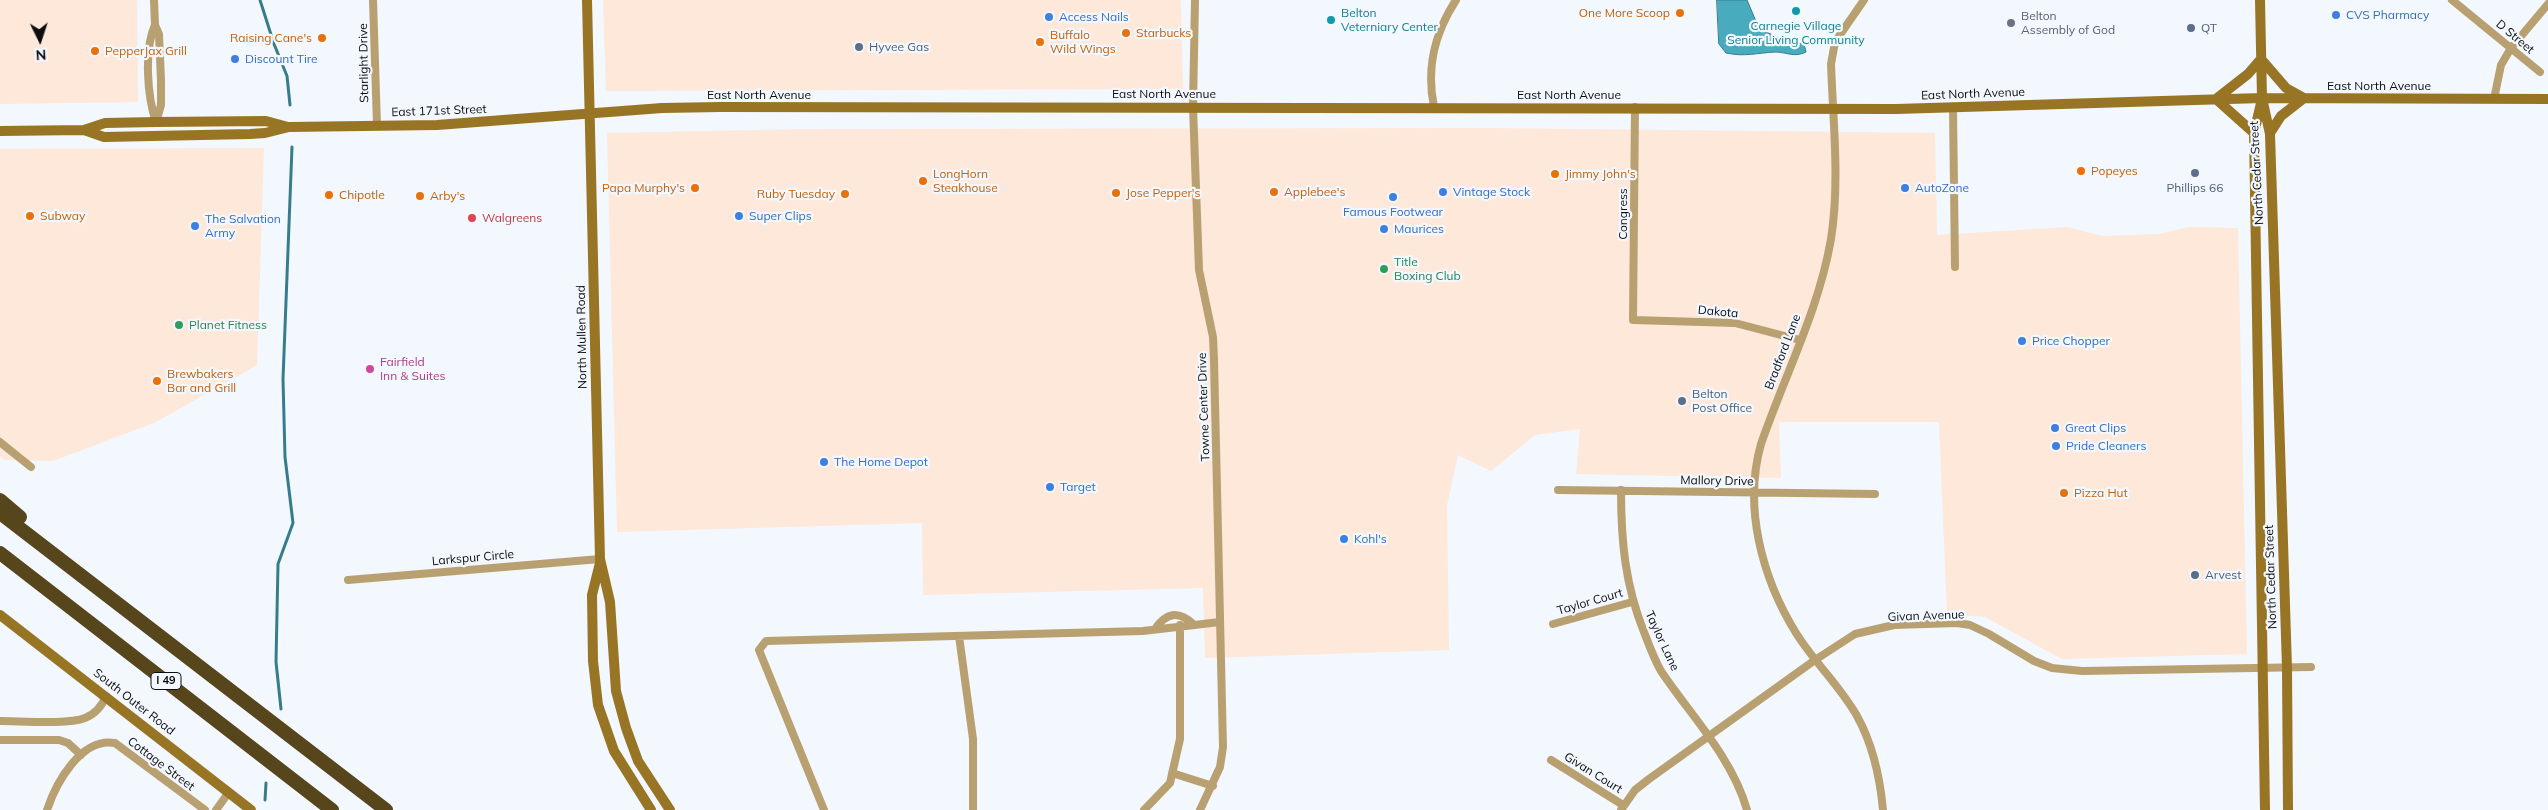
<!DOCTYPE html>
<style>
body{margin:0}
#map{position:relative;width:2548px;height:810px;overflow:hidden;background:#f3f7fe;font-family:Mulish,sans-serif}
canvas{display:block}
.north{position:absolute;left:15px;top:15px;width:50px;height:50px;-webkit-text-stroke:4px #f3f7fe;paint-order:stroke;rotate:176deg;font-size:14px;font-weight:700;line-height:20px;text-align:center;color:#0c0d10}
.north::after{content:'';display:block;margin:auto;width:18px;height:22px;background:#0c0d10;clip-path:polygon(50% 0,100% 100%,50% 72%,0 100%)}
</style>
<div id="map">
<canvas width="2548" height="810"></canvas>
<div class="north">N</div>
</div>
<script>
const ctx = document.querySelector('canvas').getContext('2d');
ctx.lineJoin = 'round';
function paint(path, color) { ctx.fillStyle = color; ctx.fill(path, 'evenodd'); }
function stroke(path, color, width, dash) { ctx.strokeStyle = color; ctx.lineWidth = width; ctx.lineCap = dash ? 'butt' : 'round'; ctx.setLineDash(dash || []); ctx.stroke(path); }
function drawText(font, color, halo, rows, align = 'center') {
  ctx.font = font + ' Mulish,sans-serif'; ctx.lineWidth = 4.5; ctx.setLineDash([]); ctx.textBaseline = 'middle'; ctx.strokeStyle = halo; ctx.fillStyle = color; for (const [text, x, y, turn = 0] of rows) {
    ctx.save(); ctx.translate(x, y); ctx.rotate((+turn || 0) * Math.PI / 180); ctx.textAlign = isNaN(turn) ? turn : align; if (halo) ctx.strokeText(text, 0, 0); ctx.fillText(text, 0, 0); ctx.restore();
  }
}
paint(new Path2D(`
 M0 0H137L138 102 0 104Z
 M603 0H1181L1183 89 606 91Z
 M1489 128 1935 133 1937 235 2068 227 2101 236 2159 234 2189 227 2238 228 2247 654 2062 659 1985 617 1947 614 1939 422H1779L1781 478 1576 474 1580 429 1535 435 1491 471 1458 455 1447 505 1449 650 1205 658 1203 588 923 595 922 523 617 532 607 133 807 129Z
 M264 148 257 365 154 423 53 461 4 460 0 456V149Z`), '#fde8da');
const water = new Path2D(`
 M1717 0H1747L1758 26 1766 32 1787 41 1804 44 1806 52C1794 58 1787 52 1775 52 1757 53 1744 57 1726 53L1719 44Z`);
paint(water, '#48acbe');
stroke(water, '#367c8a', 1);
stroke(new Path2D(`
 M260 0 274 44 287 76 290 105
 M281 709 276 662 278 564 293 523 285 457 283 379 292 147
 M265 800 266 783`), '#367c8a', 3);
stroke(new Path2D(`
 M154 0 155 25 159 34 161 80V105L156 122
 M373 0 377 125
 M1195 0 1193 107 1199 270 1213 337 1214 360 1223 747 1220 767 1200 810
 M1864 0 1835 42 1831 64C1833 121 1840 182 1831 239 1819 310 1784 377 1761 444 1743 507 1762 578 1796 633 1814 662 1840 686 1857 716 1873 745 1880 777 1883 810
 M2452 0 2540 72
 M155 25C144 49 147 96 156 122
 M2494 99 2501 65 2511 48 2548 4
 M1434 107C1426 68 1434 34 1456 0
 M1635 107 1633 320 1735 323 1800 340
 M1953 108 1955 267
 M0 442 31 467
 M1558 490 1875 494
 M1621 490C1621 540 1625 585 1644 632 1649 645 1654 659 1661 671 1691 716 1732 757 1747 810
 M348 580 600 559
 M1553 624 1632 602
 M1155 629C1166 613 1178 610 1193 624
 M959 636 973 739V810
 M0 721C21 721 67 725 85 718 95 714 102 706 106 696
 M0 740H59L68 743 81 755
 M1551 760 1623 805
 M1172 773 1213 786
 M47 810C56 783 81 737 115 743L205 810
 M216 810 229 792
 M824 810 759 650 766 641 1143 631 1220 622
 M1144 810 1170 783 1180 739V625
 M1621 810 1635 790 1649 779 1815 660 1855 634 1894 625 1957 623 1970 625 1989 634 2034 661 2052 668 2082 671 2311 667`), '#b8a071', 8);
stroke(new Path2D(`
 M587 0 600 559 610 602 616 691 626 728 638 761 670 810
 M2260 0 2262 98 2270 134 2287 668 2288 810
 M2262 99 2254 133 2265 810
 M84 130 104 137 250 134 265 133 289 127 437 125 662 108 720 107 1896 109 2262 98 2548 99
 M0 131 84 130 105 123 156 122 266 121 288 127
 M2254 133 2216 99 2248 74 2261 59 2286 88 2304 98 2281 116 2270 133
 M600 563 592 595 593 661 598 705 614 751 651 810
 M0 615 251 810`), '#987524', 10);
stroke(new Path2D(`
 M0 500 20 517
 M0 513 386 810
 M0 553 332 810`), '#57451c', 14);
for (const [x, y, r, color] of [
 [1796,11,5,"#0f9aa8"],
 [1680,13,5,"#e8710a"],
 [2336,15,5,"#3f7fe0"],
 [1049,17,5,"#3f7fe0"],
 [1331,20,5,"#0f9aa8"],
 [2011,23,5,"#6b7280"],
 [2191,28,5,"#5c6f8a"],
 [1126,33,5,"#e8710a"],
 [322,38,5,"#e8710a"],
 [1040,42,5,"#e8710a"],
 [859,47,5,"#5c6f8a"],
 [95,51,5,"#e8710a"],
 [235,59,5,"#3f7fe0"],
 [2081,171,5,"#e8710a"],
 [2195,173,5,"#5c6f8a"],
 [1555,174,5,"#e8710a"],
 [923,181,5,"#e8710a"],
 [695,188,5,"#e8710a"],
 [1905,188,5,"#3f7fe0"],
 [1274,192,5,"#e8710a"],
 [1443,192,5,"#3f7fe0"],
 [1116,193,5,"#e8710a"],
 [845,194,5,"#e8710a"],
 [329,195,5,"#e8710a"],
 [420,196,5,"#e8710a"],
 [1393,197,5,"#3f7fe0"],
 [30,216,5,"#e8710a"],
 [739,216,5,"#3f7fe0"],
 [472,218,5,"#e0444e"],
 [195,226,5,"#3f7fe0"],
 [1384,229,5,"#3f7fe0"],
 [1384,269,5,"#2e9e5b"],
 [179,325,5,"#2e9e5b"],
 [2022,341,5,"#3f7fe0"],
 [370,369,5,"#d1479c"],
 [157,381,5,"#e8710a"],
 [1682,401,5,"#5c6f8a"],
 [2055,428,5,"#3f7fe0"],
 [2056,446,5,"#3f7fe0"],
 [824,462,5,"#3f7fe0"],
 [1050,487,5,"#3f7fe0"],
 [2064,493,5,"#e8710a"],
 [1344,539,5,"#3f7fe0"],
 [2195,575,5,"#5c6f8a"]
]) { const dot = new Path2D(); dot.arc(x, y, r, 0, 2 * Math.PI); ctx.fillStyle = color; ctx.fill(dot); stroke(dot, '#f3f7fe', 2); }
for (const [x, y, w] of [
 [166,681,30]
]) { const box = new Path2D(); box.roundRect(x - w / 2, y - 8.5, w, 17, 4); ctx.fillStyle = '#f3f7fe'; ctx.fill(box); stroke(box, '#0c0d10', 1); }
drawText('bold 11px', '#0c0d10', null, [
 ["I 49",166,681]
]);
drawText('12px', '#0d838f', '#f3f7fe', [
 ["Belton",1341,13],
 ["Veterniary Center",1341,27],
 ["Carnegie Village",1796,26,"center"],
 ["Senior Living Community",1796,40,"center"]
], 'left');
drawText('12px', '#c56008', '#f3f7fe', [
 ["One More Scoop",1670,13,"right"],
 ["Starbucks",1136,33],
 ["Buffalo",1050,35],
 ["Wild Wings",1050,49],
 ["Raising Cane's",312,38,"right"],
 ["PepperJax Grill",105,51],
 ["Popeyes",2091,171],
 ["LongHorn",933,174],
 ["Steakhouse",933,188],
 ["Jimmy John's",1565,174],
 ["Papa Murphy's",685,188,"right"],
 ["Applebee's",1284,192],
 ["Jose Pepper's",1126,193],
 ["Ruby Tuesday",835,194,"right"],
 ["Chipotle",339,195],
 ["Arby's",430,196],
 ["Subway",40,216],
 ["Brewbakers",167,374],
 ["Bar and Grill",167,388],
 ["Pizza Hut",2074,493]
], 'left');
drawText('12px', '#366cbe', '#f3f7fe', [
 ["CVS Pharmacy",2346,15],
 ["Access Nails",1059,17],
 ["Discount Tire",245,59],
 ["AutoZone",1915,188],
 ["Vintage Stock",1453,192],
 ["Famous Footwear",1393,212,"center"],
 ["Super Clips",749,216],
 ["The Salvation",205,219],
 ["Army",205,233],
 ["Maurices",1394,229],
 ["Price Chopper",2032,341],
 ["Great Clips",2065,428],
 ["Pride Cleaners",2066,446],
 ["The Home Depot",834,462],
 ["Target",1060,487],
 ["Kohl's",1354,539]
], 'left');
drawText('12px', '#5b616d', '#f3f7fe', [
 ["Belton",2021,16],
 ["Assembly of God",2021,30]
], 'left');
drawText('12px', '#4e5e75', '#f3f7fe', [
 ["QT",2201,28],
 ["Hyvee Gas",869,47],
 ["Phillips 66",2195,188,"center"],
 ["Belton",1692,394],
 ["Post Office",1692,408],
 ["Arvest",2205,575]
], 'left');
drawText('12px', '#0c0d10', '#f3f7fe', [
 ["D Street",2515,37,40],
 ["Starlight Drive",364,63,-91],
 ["East North Avenue",2379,86],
 ["East North Avenue",1164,94],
 ["East North Avenue",1973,94,-2],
 ["East North Avenue",759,95],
 ["East North Avenue",1569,95],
 ["East 171st Street",439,111,-2],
 ["North Cedar Street",2257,173,-93],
 ["Congress",1623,214,-90],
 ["Dakota",1718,312,5],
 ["North Mullen Road",582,337,-91],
 ["Bradford Lane",1783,352,-69],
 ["Towne Center Drive",1204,407,-92],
 ["Mallory Drive",1717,481,1],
 ["Larkspur Circle",473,558,-5],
 ["North Cedar Street",2271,577,-92],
 ["Taylor Court",1590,602,-16],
 ["Givan Avenue",1926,616,-2],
 ["Taylor Lane",1662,641,65],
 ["South Outer Road",134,702,38],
 ["Cottage Street",161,764,37],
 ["Givan Court",1593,773,32]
]);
drawText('12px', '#be3a42', '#f3f7fe', [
 ["Walgreens",482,218]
], 'left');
drawText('12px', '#27864d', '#f3f7fe', [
 ["Title",1394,262],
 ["Boxing Club",1394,276],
 ["Planet Fitness",189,325]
], 'left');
drawText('12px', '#b23c85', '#f3f7fe', [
 ["Fairfield",380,362],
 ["Inn & Suites",380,376]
], 'left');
</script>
